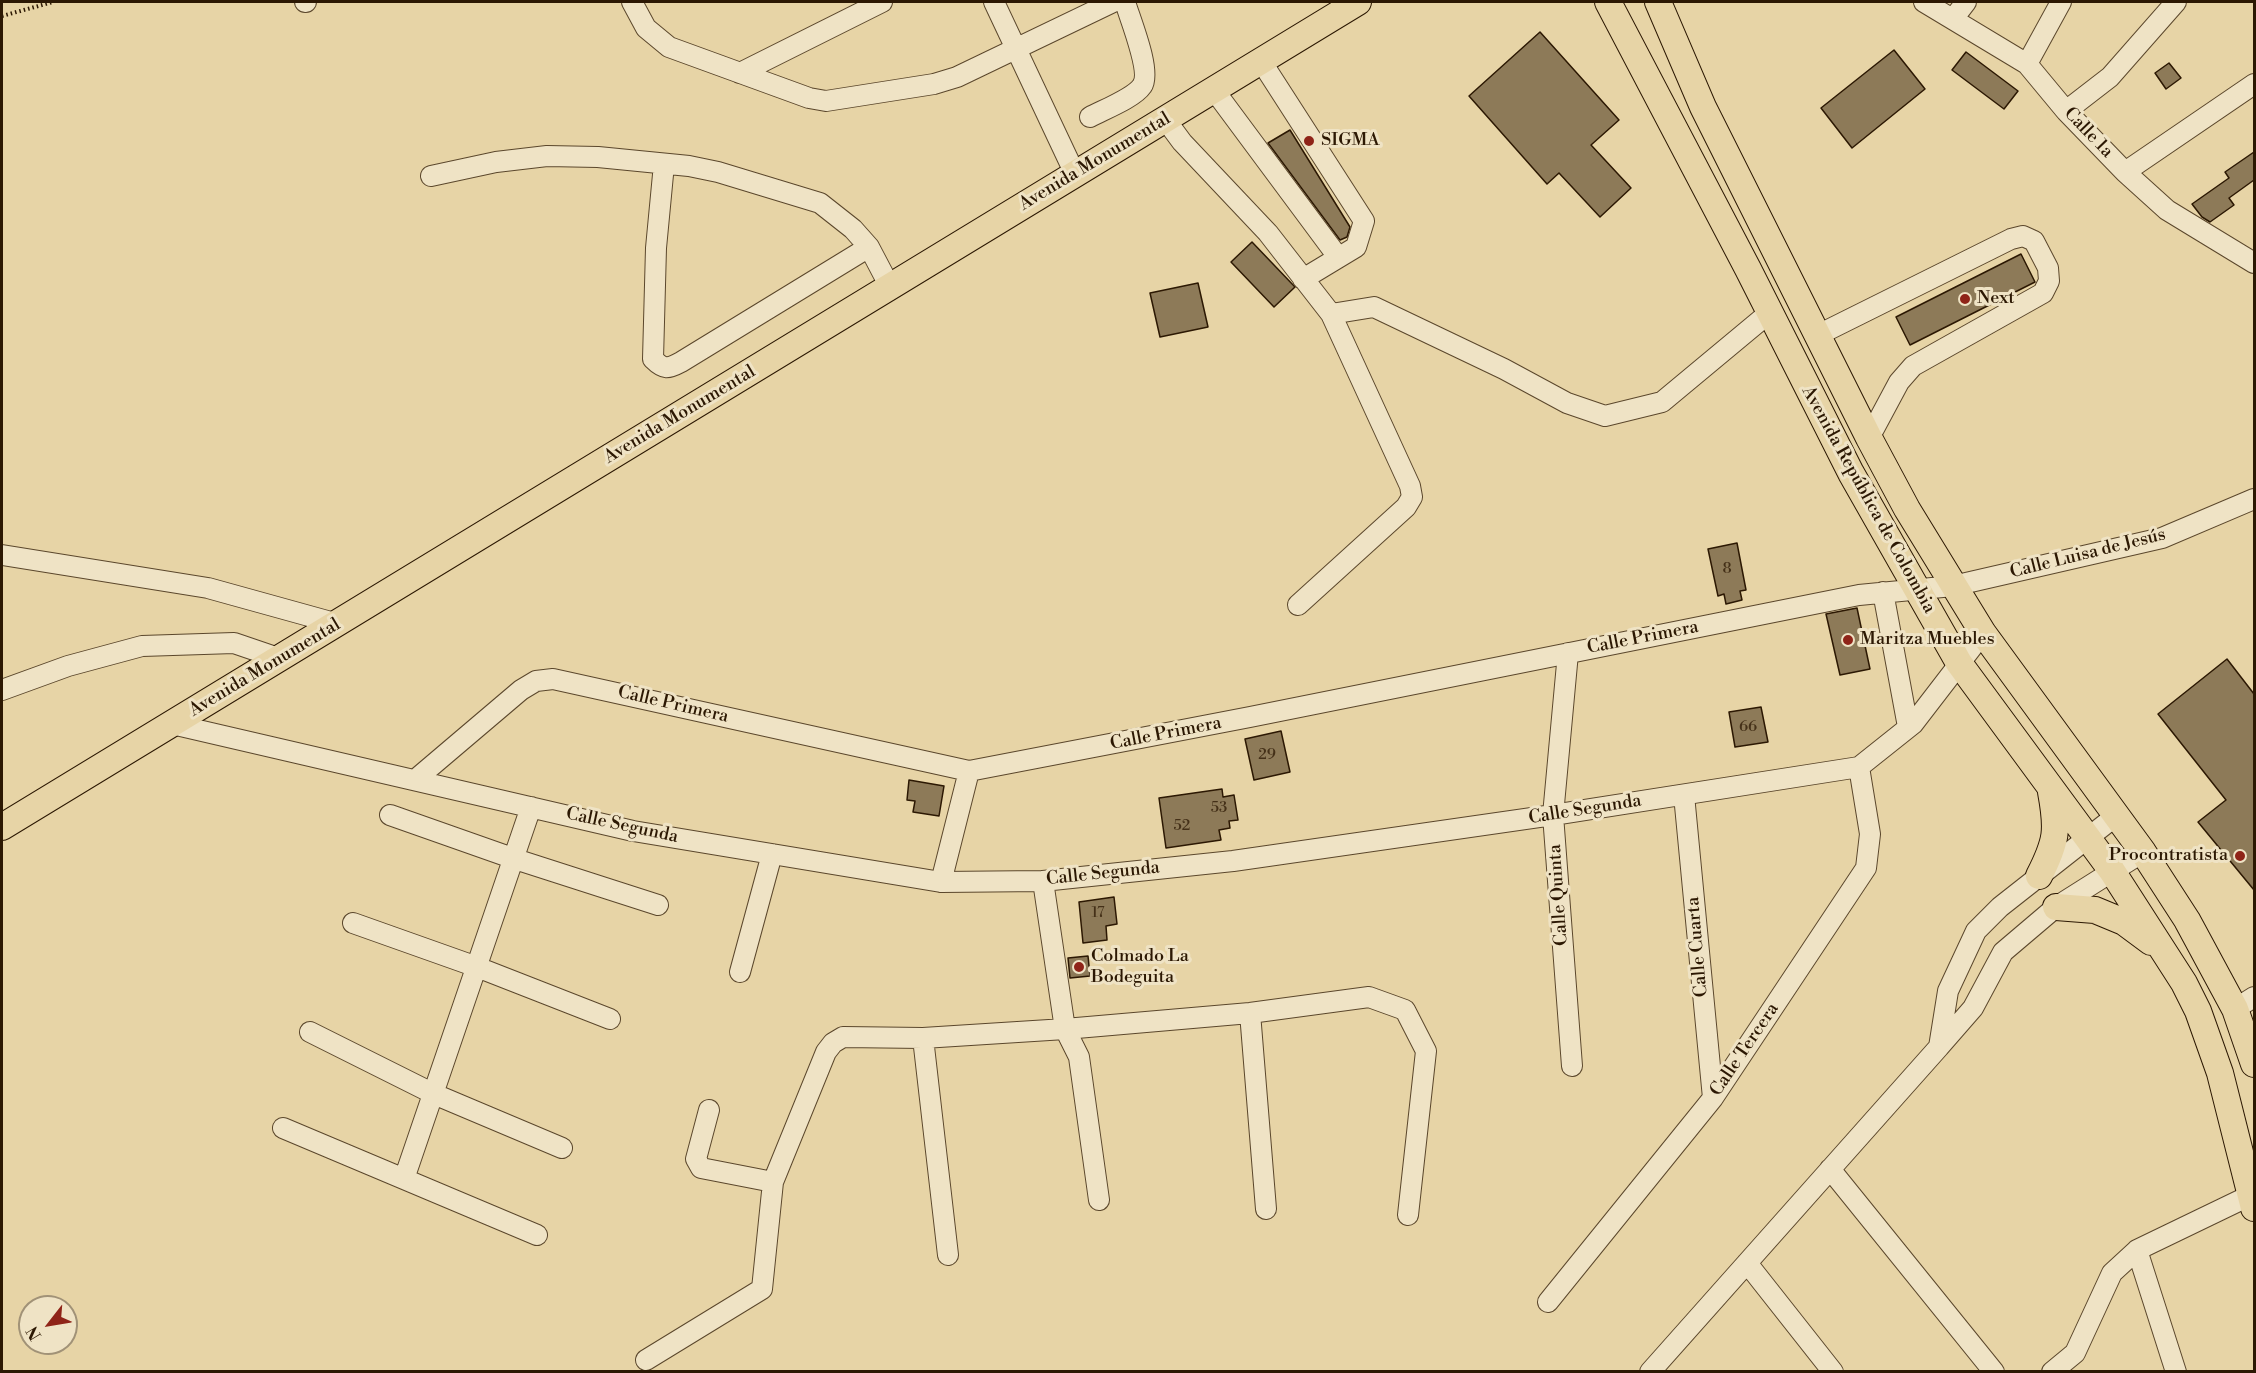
<!DOCTYPE html>
<meta charset="utf-8">
<style>
body{margin:0}
#map{position:relative;width:2256px;height:1373px;overflow:hidden;background:#e7d4a6;font-family:"Libre Bodoni",serif}
canvas{display:block}
.frame{position:absolute;inset:0;border:3px solid #2c1803;pointer-events:none}
.north{position:absolute;left:18px;top:1295px;width:60px;height:60px;box-sizing:border-box;background:#efe3c5;border:2px solid #a19277;border-radius:50%;rotate:239deg;font-size:16px;font-weight:700;line-height:24px;text-align:center;color:#2c1803}
.north::after{content:'';display:block;margin:auto;width:21px;height:27px;background:#8f2418;clip-path:polygon(50% 0,100% 100%,50% 72%,0 100%)}
</style>
<div id="map">
<canvas width="2256" height="1373"></canvas>
<div class="frame"></div>
<div class="north">N</div>
</div>
<script>
const ctx = document.querySelector('canvas').getContext('2d');
ctx.lineJoin = 'round';
function paint(path, color) { ctx.fillStyle = color; ctx.fill(path, 'evenodd'); }
function stroke(path, color, width, dash) { ctx.strokeStyle = color; ctx.lineWidth = width; ctx.lineCap = dash ? 'butt' : 'round'; ctx.setLineDash(dash || []); ctx.stroke(path); }
function drawText(font, color, halo, rows, align = 'center') {
  ctx.font = font + ' "Libre Bodoni",serif'; ctx.lineWidth = 6; ctx.setLineDash([]); ctx.textBaseline = 'middle'; ctx.strokeStyle = halo; ctx.fillStyle = color; for (const [text, x, y, turn = 0] of rows) {
    ctx.save(); ctx.translate(x, y); ctx.rotate((+turn || 0) * Math.PI / 180); ctx.textAlign = isNaN(turn) ? turn : align; if (halo) ctx.strokeText(text, 0, 0); ctx.fillText(text, 0, 0); ctx.restore();
  }
}
const building = new Path2D(`
 M1540 32 1619 120 1591 145 1631 188 1600 217 1559 173 1547 184 1469 96Z
 M1894 50 1925 89 1852 148 1821 108Z
 M1966 52 2018 91 2004 109 1952 70Z
 M2169 63 2181 78 2166 89 2155 73Z
 M1290 130 1350 227 1347 237 1340 240 1268 143Z
 M2254 152V180L2229 198 2234 205 2210 222 2202 217 2192 204 2229 178 2225 172Z
 M1252 242 1295 287 1274 307 1231 262Z
 M2021 254 2035 282 1910 345 1896 317Z
 M1198 283 1208 327 1160 337 1150 293Z
 M1737 543 1746 590 1740 591 1742 600 1726 604 1724 594 1718 596 1708 549Z
 M1857 608 1870 669 1840 675 1826 614Z
 M2227 659 2254 694V890L2198 822 2226 800 2158 714Z
 M1761 707 1768 742 1735 747 1729 712Z
 M1281 731 1290 772 1254 780 1245 739Z
 M909 780 944 786 939 816 913 812 915 801 907 800Z
 M1222 789 1223 797 1234 795 1238 820 1229 821 1230 828 1219 830 1221 840 1166 848 1159 798Z
 M1114 897 1117 924 1106 926 1107 940 1083 943 1079 902Z
 M1088 956 1090 976 1070 978 1068 958Z`);
paint(building, '#8d7a58');
stroke(building, '#2c1803', 1.5);
const minor = new Path2D(`
 M305 2H306
 M632 2 646 28 669 47 809 98 826 101 934 84 957 77 1113 2
 M994 2 1075 174
 M1924 2 2027 64 2066 111 2125 172 2167 210 2254 263
 M1953 19 1966 2
 M1261 61 1364 221 1356 247 1303 279
 M2027 64 2061 2
 M740 73 882 2
 M1214 90 1338 257
 M2066 111 2110 77 2176 2
 M1090 117C1103 110 1134 98 1142 86 1152 72 1130 19 1125 2
 M1165 119 1182 142 1268 233 1331 314 1374 307 1504 369 1567 403 1605 416 1662 402 1769 313
 M664 164 656 248 653 359C664 370 668 369 681 362L869 247
 M2125 172 2254 84
 M431 176 496 162 547 156 598 157 689 166 718 172 820 203 853 229 869 247 890 287
 M1818 335 2011 239 2023 236 2034 241 2048 268 2049 281 2043 293 1913 366 1899 382 1869 438
 M2 555 208 588 338 624
 M1883 592 1908 727
 M1298 605 1406 507 1412 497 1410 486 1331 314
 M1568 653 1553 815 1572 1066
 M2 690 68 666 142 646 234 643 278 658
 M172 724 633 831 941 882 1043 881 1233 861 1553 815 1859 767 1913 724 1983 633
 M415 780 521 690 536 681 553 679 969 771 1250 717 1859 595 1953 586 2162 538 2254 499
 M1684 795 1713 1098
 M390 815 515 859 658 905
 M2117 815 2000 907 1976 931 1948 991 1939 1047 1973 1008 2003 952 2056 907 2143 852
 M1043 881 1065 1029 1079 1057 1099 1200
 M941 882 969 771
 M353 923 477 967 610 1019
 M740 972 772 854
 M2235 1009 2254 997
 M1250 1013 1266 1209
 M310 1032 434 1094 562 1148
 M923 1038 948 1255
 M709 1110 696 1159 701 1168 773 1182
 M283 1128 537 1235
 M1830 1169 1994 1372
 M404 1179 531 807
 M2137 1250 2176 1372
 M1747 1263 1833 1372
 M1548 1302 1713 1098 1866 868 1870 834 1859 767
 M646 1360 762 1289 773 1182 826 1052 833 1043 843 1037 923 1038 1065 1029 1250 1013 1369 997 1405 1010 1426 1051 1408 1215
 M1650 1372 1939 1047
 M2052 1372 2075 1353 2112 1273 2137 1250 2251 1195`);
const major = new Path2D(`
 M1608 2 1748 269 1851 473 1959 663 2112 871 2184 983 2198 1011 2220 1073 2254 1208
 M1658 2 1703 107 1869 438 1907 509 1983 633 2143 852 2187 920 2235 1009 2254 1064
 M2 827 1358 2
 M2039 876C2057 841 2058 830 2051 792
 M2056 907 2095 910 2124 922 2151 942`);
stroke(minor, '#5b472c', 22);
stroke(major, '#2c1803', 28);
stroke(new Path2D(`
 M2 16 53 2`), '#2c1803', 4, [1.5, 3]);
stroke(minor, '#efe3c5', 20);
stroke(major, '#e7d4a6', 26);
for (const [x, y, r, color] of [
 [1309,141,6,"#8f2418"],
 [1965,299,6,"#8f2418"],
 [1848,640,6,"#8f2418"],
 [2240,856,6,"#8f2418"],
 [1079,967,6,"#8f2418"]
]) { const dot = new Path2D(); dot.arc(x, y, r, 0, 2 * Math.PI); ctx.fillStyle = color; ctx.fill(dot); stroke(dot, '#efe3c5', 2); }
drawText('15px', '#443018', null, [
 ["8",1727,569],
 ["66",1748,727],
 ["29",1267,755],
 ["53",1219,808],
 ["52",1182,826],
 ["17",1098,913]
]);
drawText('18px', '#2c1803', '#efe3c5', [
 ["Calle 1a",2088,133,46],
 ["Avenida Monumental",1095,162,-31],
 ["Avenida Monumental",680,415,-31],
 ["Avenida República de Colombia",1868,500,61],
 ["Calle Luisa de Jesús",2088,554,-14],
 ["Calle Primera",1643,638,-11],
 ["Avenida Monumental",265,668,-31],
 ["Calle Primera",673,705,13],
 ["Calle Primera",1166,734,-11],
 ["Calle Segunda",1585,810,-9],
 ["Calle Segunda",622,826,12],
 ["Calle Segunda",1103,874,-6],
 ["Calle Quinta",1559,895,-94],
 ["Calle Cuarta",1698,947,-95],
 ["Calle Tercera",1745,1050,-56]
]);
drawText('18px', '#2c1803', '#efe3c5', [
 ["SIGMA",1321,141],
 ["Next",1977,299],
 ["Maritza Muebles",1860,640],
 ["Procontratista",2228,856,"right"],
 ["Colmado La",1091,957],
 ["Bodeguita",1091,978]
], 'left');
</script>
